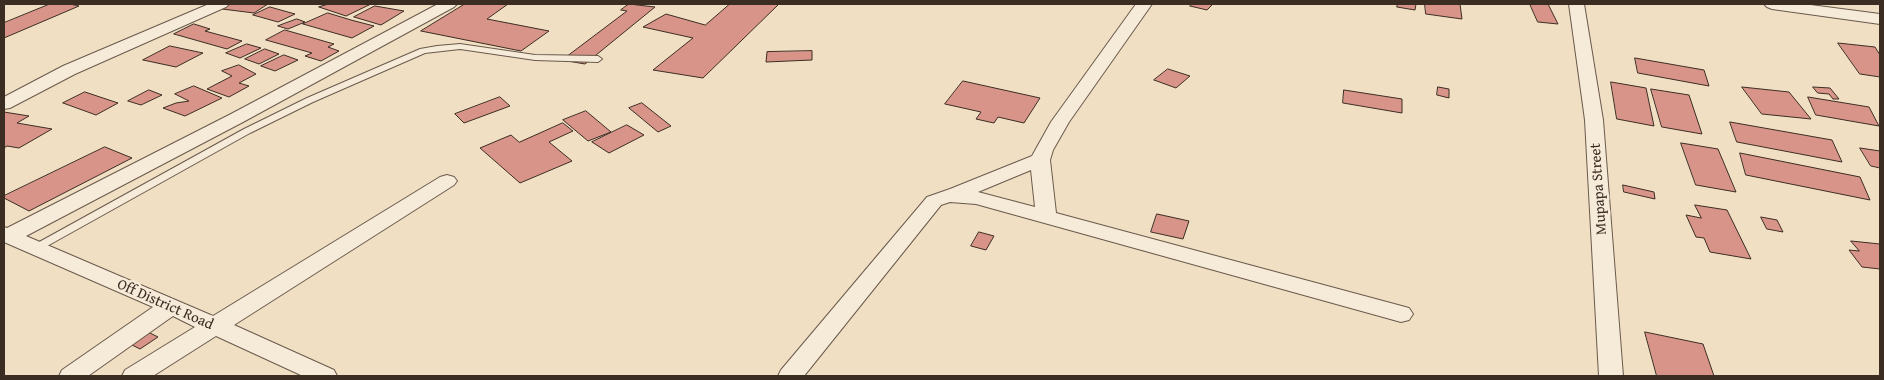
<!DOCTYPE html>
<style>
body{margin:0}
#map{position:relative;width:1884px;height:380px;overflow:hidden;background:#f1dfc4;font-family:"Gentium Book Plus",serif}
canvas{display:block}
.frame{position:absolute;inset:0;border:5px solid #3c2d23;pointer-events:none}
</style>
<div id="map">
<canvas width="1884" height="380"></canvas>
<div class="frame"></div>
</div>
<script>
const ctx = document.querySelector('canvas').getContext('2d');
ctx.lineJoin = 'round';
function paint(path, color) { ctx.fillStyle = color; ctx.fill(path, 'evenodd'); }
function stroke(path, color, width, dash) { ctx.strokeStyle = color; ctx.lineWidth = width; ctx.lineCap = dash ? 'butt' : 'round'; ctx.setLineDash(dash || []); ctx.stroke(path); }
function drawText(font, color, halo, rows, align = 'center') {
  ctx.font = font + ' "Gentium Book Plus",serif'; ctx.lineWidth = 5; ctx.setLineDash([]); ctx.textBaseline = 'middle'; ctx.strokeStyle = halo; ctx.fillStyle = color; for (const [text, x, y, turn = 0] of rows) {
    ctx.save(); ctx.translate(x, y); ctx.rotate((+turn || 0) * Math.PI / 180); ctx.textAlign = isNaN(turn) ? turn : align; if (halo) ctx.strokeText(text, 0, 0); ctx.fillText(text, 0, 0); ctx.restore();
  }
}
const building = new Path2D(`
 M50 4H70L79 6 4 38V23Z
 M230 4H268L254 13 222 9Z
 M329 4H371L346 16 319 7Z
 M465 4H508L487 19 549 31 521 51 421 31Z
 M629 4 655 7 585 64 562 60 627 11 621 10Z
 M730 4H779L703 78 653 70 693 38 643 27 666 14 705 25Z
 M1192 4H1213L1207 10 1190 6Z
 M1398 4H1416L1415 10 1397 7Z
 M1425 4H1460L1462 19 1426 14Z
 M1530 4H1548L1558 24 1538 22Z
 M375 6 404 11 381 25 354 17Z
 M270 7 295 14 278 22 253 15Z
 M328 13 351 20 374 26 352 38 303 24Z
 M297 19 305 22 288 29 278 26Z
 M194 24 210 29 205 31 242 41 227 49 174 34Z
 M285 30 334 44 328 47 339 51 321 61 305 56 312 53 266 40Z
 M1838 43 1875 47 1880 55V77L1860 74Z
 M247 44 261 48 240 58 226 53Z
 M170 46 203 53 176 67 143 60Z
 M265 49 279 54 259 64 245 59Z
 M812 51V60L766 62 767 52Z
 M284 55 298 60 275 71 261 66Z
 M1635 58 1704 70 1709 86 1638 73Z
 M239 65 256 74 239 83 249 86 229 97 207 89 232 76 222 71Z
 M1168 69 1190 76 1176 88 1154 80Z
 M963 81 1040 98 1024 123 998 117 994 123 976 119 981 112 945 104Z
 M1611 82 1646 88 1654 126 1617 119Z
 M194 86 222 98 185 116 163 108 176 103 189 101 175 94Z
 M1438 87 1449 89V98L1437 95Z
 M1742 87 1789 92 1811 119 1762 114Z
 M1813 87 1830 88 1839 99H1833L1829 94 1818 93Z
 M1651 89 1689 95 1702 134 1662 127Z
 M149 90 162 95 141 105 128 101Z
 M1344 90 1402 99V113L1343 103Z
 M85 92 118 103 96 115 63 103Z
 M500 97 510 106 464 123 455 114Z
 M1808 97 1869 107 1879 126 1816 115Z
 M642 103 671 126 658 132 629 108Z
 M586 111 611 132 588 141 563 120Z
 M4 112 29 116 17 123 52 129 19 148 7 146 4 148Z
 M1730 122 1832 140 1842 162 1737 142Z
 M563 123 573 131 549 142 572 161 520 183 480 148 511 135 519 142Z
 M627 125 644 135 609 153 592 142Z
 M1681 143 1718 149 1736 192 1696 185Z
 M105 147 132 158 29 211 4 198V196Z
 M1860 148 1880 151V168L1871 166Z
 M1740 153 1860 177 1870 200 1746 175Z
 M1623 185 1654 192 1655 199 1624 192Z
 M1695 205 1727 210 1751 259 1710 252 1704 238 1696 237 1686 215 1701 218Z
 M1157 214 1189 221 1183 239 1151 232Z
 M1761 217 1777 220 1783 232 1767 229Z
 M979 232 994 236 986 250 971 246Z
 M1851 241 1880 244V269L1862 267 1849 250 1859 251Z
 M1645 332 1703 344 1714 376H1657Z
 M150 333 158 337 140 349 132 345Z`);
paint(building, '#d89488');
stroke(building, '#3c2d23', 1);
const service = new Path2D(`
 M460 44 535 55 598 56 602 59 598 62 535 60 460 49 425 53 313 102 250 133 40 250 36 251 31 248 32 246 244 129 307 98 420 49 437 46Z`);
const minor = new Path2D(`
 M209 4H229L226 7 75 74 10 108 4 109V97L63 66Z
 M438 4H457L454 7 243 122 26 236 213 316 440 177 447 175 454 177 457 181 454 185 234 325 334 370 337 376H303L216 336 153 376H122L125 370 195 327 173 316 88 376H59L62 370 153 307 4 242V227L7 228 231 114Z
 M1136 4H1152L1069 122 1053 150 1050 160 1056 213 1409 308 1413 314 1409 320 1401 322 976 204 950 202 941 205 804 376H778L781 370 927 197 950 189 1032 156 1051 122ZM1031 170 1035 207 978 192Z
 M1569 4H1584L1603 120 1623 376H1599L1585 120Z
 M1764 4H1803L1880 14V24L1772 9 1767 7Z`);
stroke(service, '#695a4b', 2);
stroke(minor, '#695a4b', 2);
paint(service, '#f6ead9');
paint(minor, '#f6ead9');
drawText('15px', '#3c2d23', '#f6ead9', [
 ["Mupapa Street",1599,189,-94],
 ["Off District Road",165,305,24]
]);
</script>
